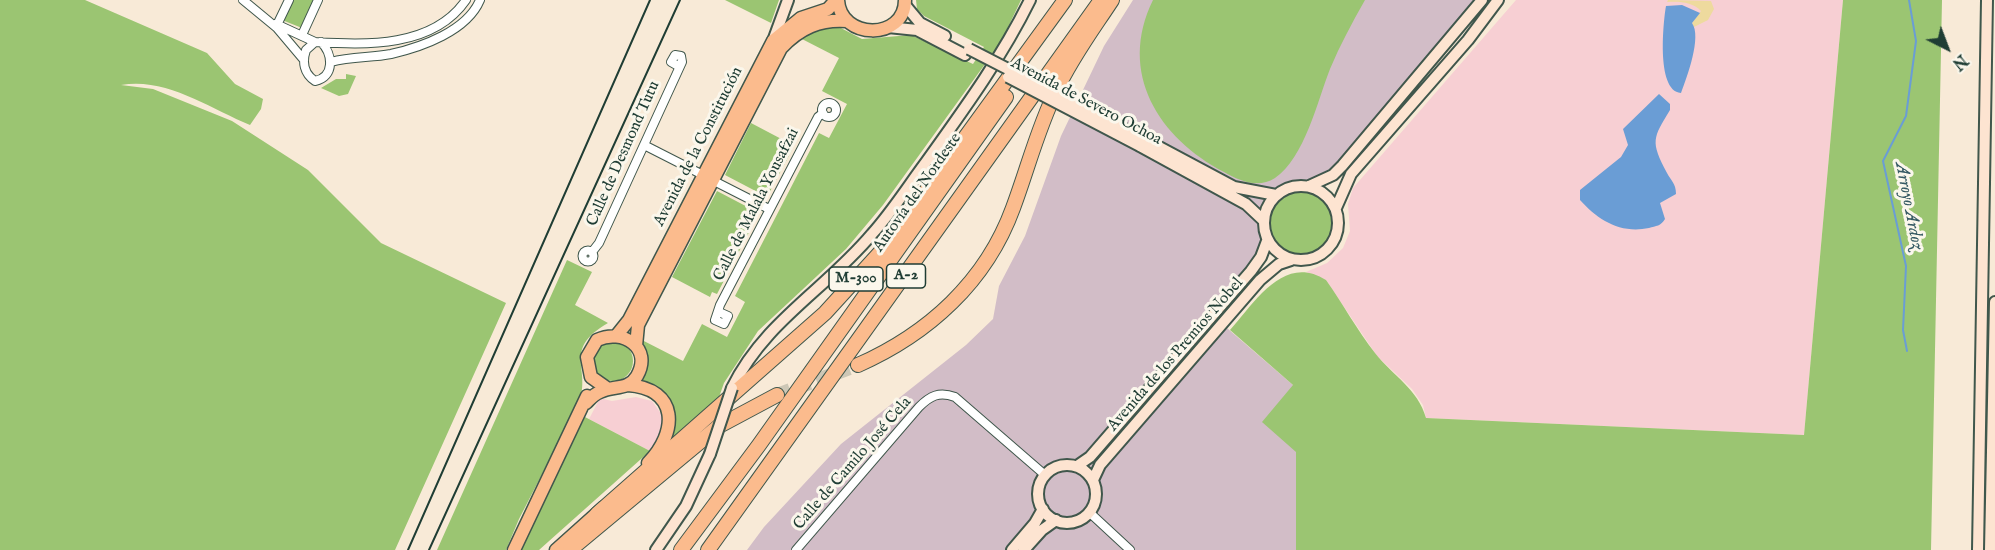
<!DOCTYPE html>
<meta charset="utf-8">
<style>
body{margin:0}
#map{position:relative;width:1995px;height:550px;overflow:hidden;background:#f8ead7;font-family:"IM FELL English",serif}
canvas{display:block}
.north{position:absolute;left:1917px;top:18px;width:60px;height:60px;-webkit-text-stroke:4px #fbf7ec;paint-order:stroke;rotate:138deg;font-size:16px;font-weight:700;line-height:24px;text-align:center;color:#1f3d34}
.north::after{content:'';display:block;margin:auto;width:21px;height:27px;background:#1f3d34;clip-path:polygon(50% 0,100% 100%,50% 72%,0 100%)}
</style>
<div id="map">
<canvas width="1995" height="550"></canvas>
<div class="north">N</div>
</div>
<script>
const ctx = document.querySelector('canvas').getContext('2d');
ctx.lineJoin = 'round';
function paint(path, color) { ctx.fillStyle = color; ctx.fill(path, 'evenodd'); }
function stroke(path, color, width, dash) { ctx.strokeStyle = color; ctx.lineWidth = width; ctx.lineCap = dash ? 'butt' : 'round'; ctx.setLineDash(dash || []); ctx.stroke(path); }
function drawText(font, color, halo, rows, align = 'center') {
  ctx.font = font + ' "IM FELL English",serif'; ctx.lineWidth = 6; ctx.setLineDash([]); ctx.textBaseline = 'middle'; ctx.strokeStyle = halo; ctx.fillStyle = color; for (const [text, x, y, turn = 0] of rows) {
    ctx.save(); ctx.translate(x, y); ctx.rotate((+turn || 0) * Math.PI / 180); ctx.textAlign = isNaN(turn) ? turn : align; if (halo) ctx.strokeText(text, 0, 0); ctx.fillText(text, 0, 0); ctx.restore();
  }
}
paint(new Path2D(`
 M1516 0H1843L1804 435 1426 418 1423 405 1412 389 1377 356 1326 280 1306 272 1327 263 1343 248 1350 231 1348 204 1353 188Z
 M636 397 652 401 662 415V433L650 451 589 419 600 398 612 401Z`), '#f7cfd3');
paint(new Path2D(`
 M1133 0H1482L1342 166 1309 186 1286 188 1276 195 1267 206 1263 220 1267 241 1213 316 1293 385 1296 452V550H747L764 527 841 444 966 345 993 319 999 286 1025 236 1061 136 1104 46Z`), '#d2bdc7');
paint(new Path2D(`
 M0 0H85L207 53 235 84 263 99 261 109 250 125C209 108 166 77 121 85L153 89 232 121 308 170 381 243 506 303 395 550H0Z
 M291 0H314L302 28 282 20Z
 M725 0H779L771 23Z
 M916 0H1021L1001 42 883 205 846 249 758 331 724 383 718 400 670 443C683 407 669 398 639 382L640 339 683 361 702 324 727 337 745 302 735 296 819 133 829 138 847 104 822 91 839 58 800 38 827 26 839 27 862 39 911 35 973 64 984 47 924 16 917 9Z
 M1153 0H1365C1352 23 1340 45 1330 69 1317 102 1305 157 1275 178 1258 189 1240 181 1224 172 1159 138 1117 73 1153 0Z
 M1843 0H1942L1931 550H1296V452L1262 422 1293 385 1230 330C1255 302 1284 253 1326 280 1343 304 1357 330 1375 353 1393 376 1418 389 1426 418L1804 435Z
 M346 74 356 76 348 94 339 96 321 88 336 79H346Z
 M751 123 789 143 787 148 792 150 767 197 725 175Z
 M717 191 759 213 717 294 712 292 710 297 672 277Z
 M1268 223a32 32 0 1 1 64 0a32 32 0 1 1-64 0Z
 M567 260 592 272 575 305 608 323C561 350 592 368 579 402L519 519 506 550H437Z
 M593 361a20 20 0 1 1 40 0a20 20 0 1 1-40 0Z
 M585 417 650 451 539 550H520L536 514Z`), '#9bc572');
paint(new Path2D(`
 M1668 0 1711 1 1714 9 1708 20 1694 27 1692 23 1701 11C1693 2 1679 1 1667 2Z`), '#eeda9e');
paint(new Path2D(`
 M1682 5 1700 13 1692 23C1702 37 1687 77 1681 93 1655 91 1664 17 1666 6Z
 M1659 94 1670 104V110C1653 138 1650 141 1667 173 1671 181 1676 183 1676 194L1660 203 1665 219C1661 226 1656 226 1649 228 1620 234 1598 220 1580 200V190L1621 157 1628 145 1623 129Z`), '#6a9dd5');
stroke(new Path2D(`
 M1907 351 1903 330 1906 266 1883 161 1906 116 1916 41 1909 0`), '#6a9dd5', 2);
stroke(new Path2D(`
 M777 395 858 365`), '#cdc7b6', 14, [14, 7]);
const street = new Path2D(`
 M243 0 277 28 304 60
 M276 24 315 42
 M277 25 289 0
 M302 35 318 0
 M321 42C333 54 335 77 315 81 304 74 302 62 306 50L315 42C366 45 433 48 466 0
 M331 62C351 56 371 58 391 54 422 47 467 31 480 0
 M822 110a7 7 0 1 1 14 0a7 7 0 1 1-14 0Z
 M644 145 703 175
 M712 180 769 209
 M582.5 256a5.5 5.5 0 1 1 11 0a5.5 5.5 0 1 1-11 0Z
 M592 252 599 243 682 62 681 56 675 55 671 62 678 66
 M719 312 728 316 724 324 715 320 720 305 818 117 823 113
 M1089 512 1130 550
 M796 550 919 407C930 396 939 391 955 397L1045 475`);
const secondary = new Path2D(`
 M905 5 920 23 945 36
 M888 27 917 30 965 55
 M773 41 788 0
 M1144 139 1234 187 1276 195
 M1140 146 1246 204 1263 220
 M1264 223a37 37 0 1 1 74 0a37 37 0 1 1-74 0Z
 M1309 186 1333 175 1342 166 1482 0
 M1336 208 1351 174 1468 40 1498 0
 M732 388C765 321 825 290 872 234 891 213 907 188 924 165 962 112 1001 59 1030 0
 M1038 494a29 29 0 1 1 58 0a29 29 0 1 1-58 0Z
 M1077 466 1090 457 1251 271 1261 257 1267 241
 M1093 480 1100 465 1260 280 1279 264 1291 260
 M656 550 686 506 710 454
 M1012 550 1035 523 1043 509
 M1024 550 1042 530 1056 520
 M1978 550 1987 0
 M1990 550 1995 302`);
const primary = new Path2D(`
 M838 0C840 40 905 41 905 0
 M617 335 629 320 773 41 801 18 828 9 836 0
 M636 346 638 325 781 48C800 28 820 19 847 21
 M628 385C679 389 678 432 648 463
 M586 403C590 399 594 394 600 392 613 385 628 391 637 376 653 348 623 328 597 340L587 357 591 377 608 389
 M514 550 587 396
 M556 550 604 507`);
const highway = new Path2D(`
 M858 365C928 334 986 282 1013 208 1028 168 1038 127 1057 89 1072 57 1093 29 1112 0
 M597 514 825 313 887 245 1065 0
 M570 550 719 426 777 395
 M681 550 759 445 1006 97
 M708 550 1101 0`);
stroke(street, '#40574c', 10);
stroke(secondary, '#40574c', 14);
stroke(primary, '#40574c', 15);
stroke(highway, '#40574c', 16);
stroke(street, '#fff', 8);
stroke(secondary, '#fde4d1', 10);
stroke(primary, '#fbbb8d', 12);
stroke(highway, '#fbbb8d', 14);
stroke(new Path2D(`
 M408 550 650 0
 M429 550 680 0`), '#1f3d34', 2);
const secondaryBridge = new Path2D(`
 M969 49 1144 139
 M1008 77 1140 146
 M710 454 732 388`);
stroke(secondaryBridge, '#40574c', 14, []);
stroke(secondaryBridge, '#fde4d1', 10);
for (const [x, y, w] of [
 [906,276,39],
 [856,279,54]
]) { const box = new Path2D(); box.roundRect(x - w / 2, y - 12, w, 24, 4.5); ctx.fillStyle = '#fbf7ec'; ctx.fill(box); stroke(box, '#1f3d34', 1.5); }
drawText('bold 15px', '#1f3d34', null, [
 ["A-2",906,276],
 ["M-300",856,279]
]);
drawText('16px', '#1f3d34', '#fbf7ec', [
 ["Avenida de Severo Ochoa",1086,102,28],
 ["Avenida de la Constitución",699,147,-63],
 ["Calle de Desmond Tutu",624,154,-66],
 ["Autovía del Nordeste",918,193,-55],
 ["Calle de Malala Yousafzai",757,205,-63],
 ["Avenida de los Premios Nobel",1176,355,-49],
 ["Calle de Camilo José Cela",853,464,-49]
]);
drawText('italic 18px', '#365a64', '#fbf7ec', [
 ["Arroyo Ardoz",1908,206,79]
]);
</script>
